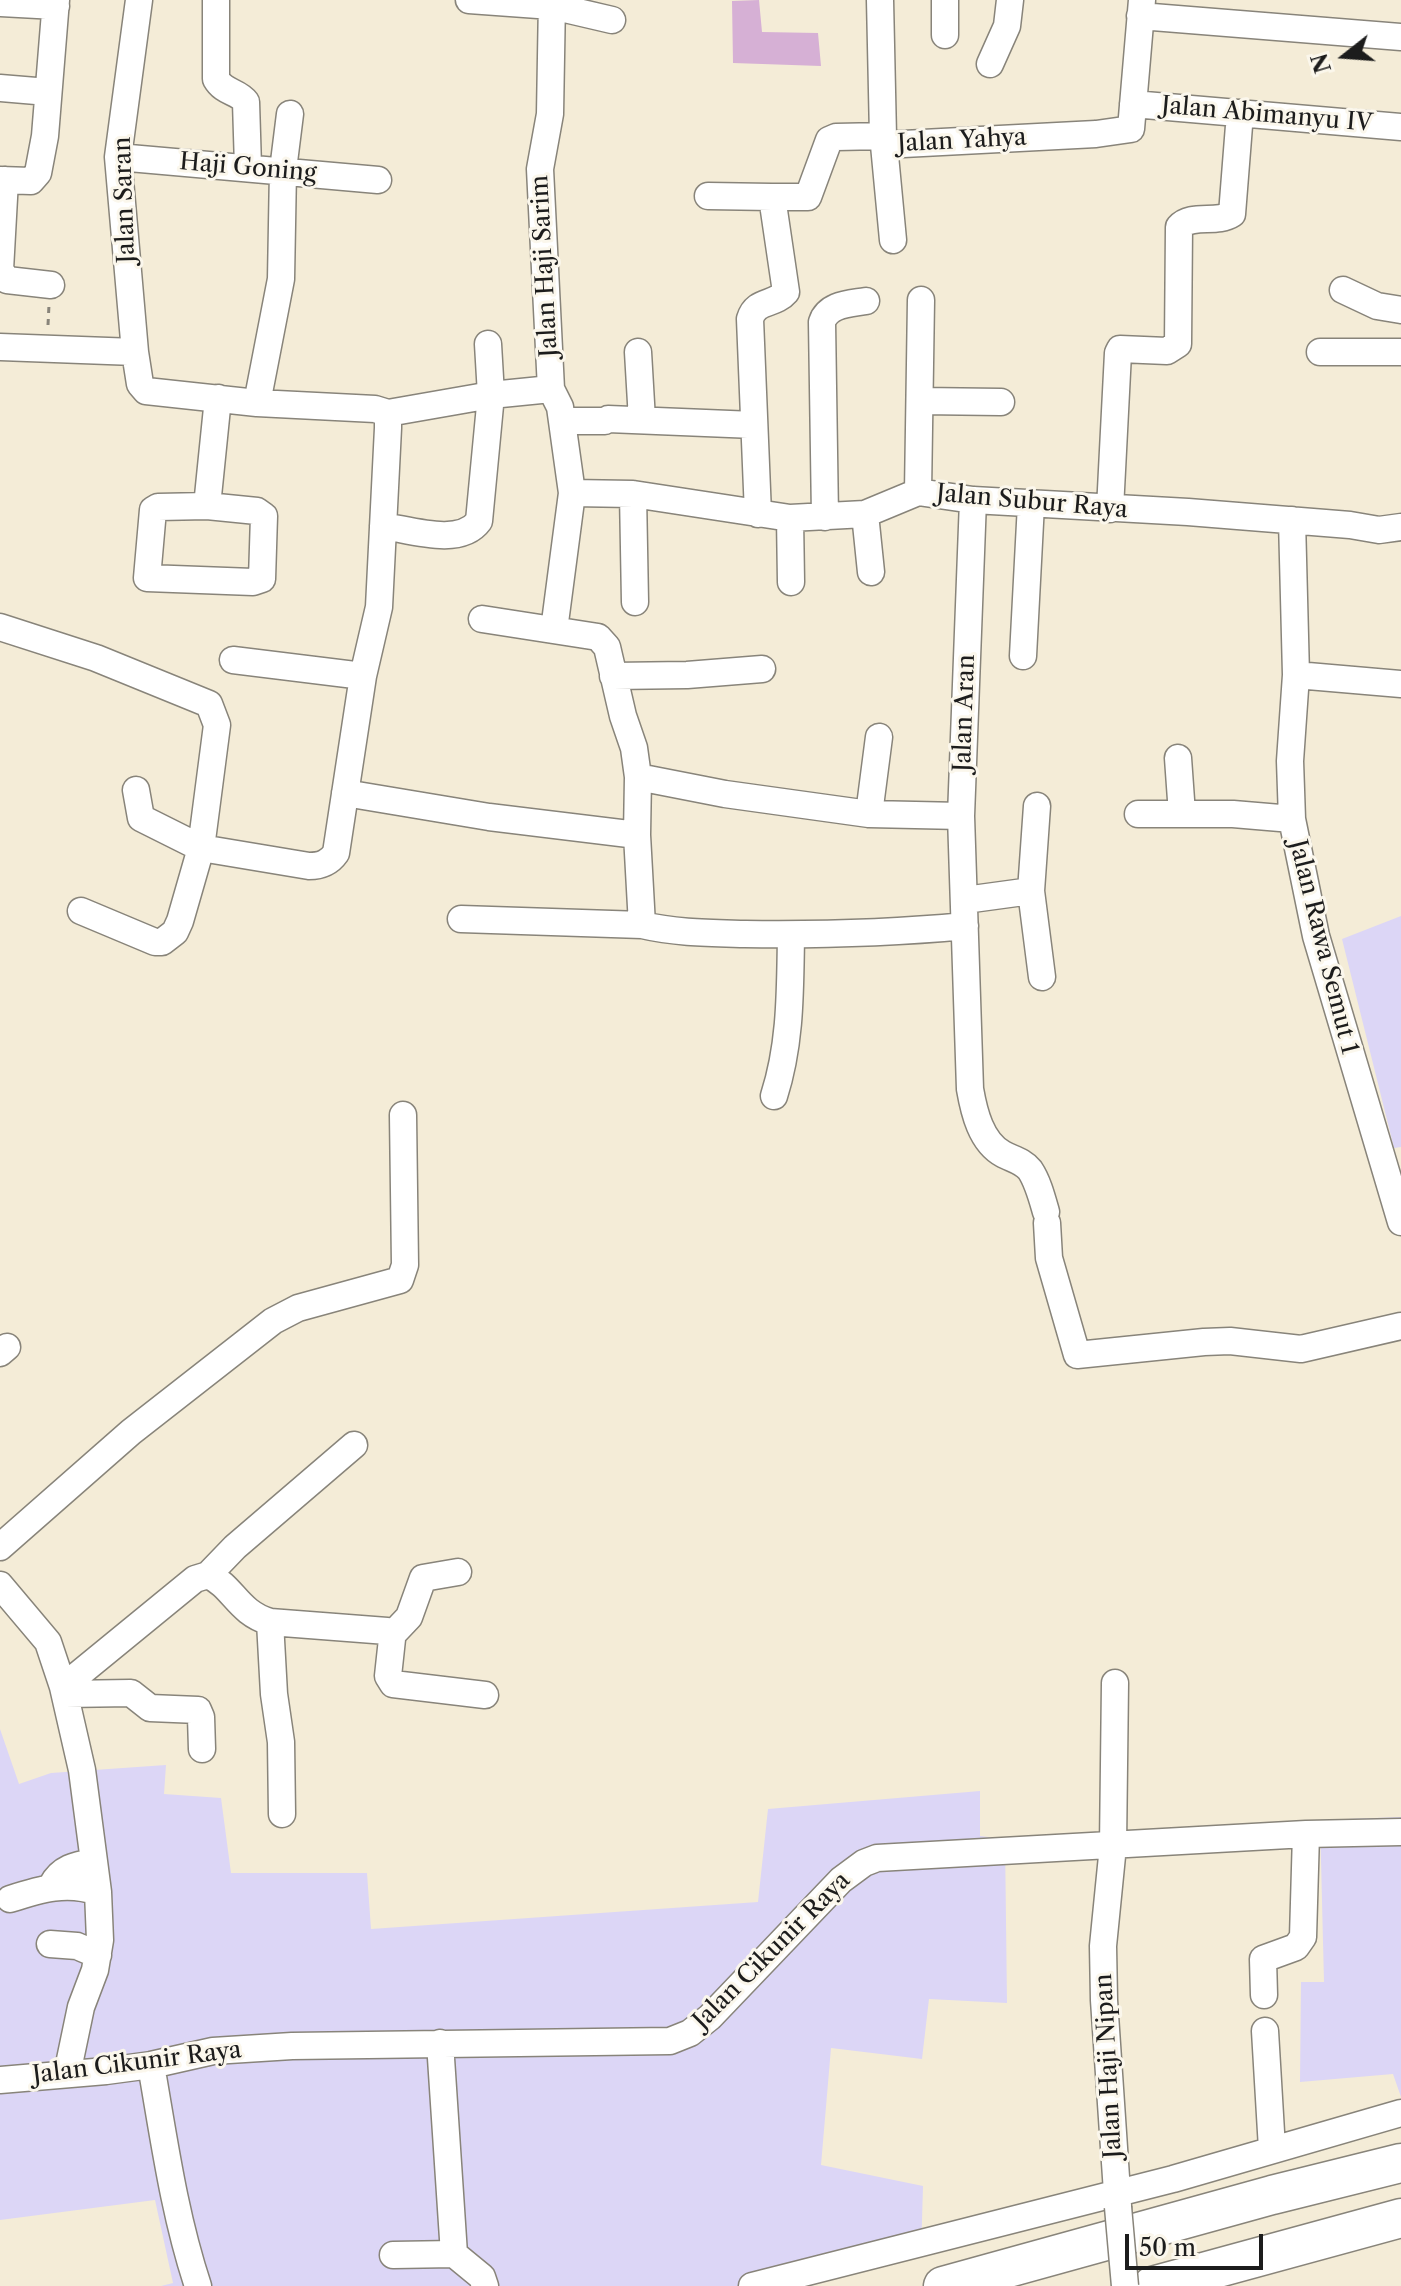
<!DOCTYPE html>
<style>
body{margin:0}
#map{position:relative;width:1401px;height:2286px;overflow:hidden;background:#f4ecd7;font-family:"Libre Caslon Text",serif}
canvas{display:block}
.north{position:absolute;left:1305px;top:16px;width:80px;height:80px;-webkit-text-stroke:6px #fbf7ec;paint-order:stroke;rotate:253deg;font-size:22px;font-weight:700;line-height:32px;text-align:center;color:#1c1c1c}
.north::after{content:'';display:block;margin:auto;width:28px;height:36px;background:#1c1c1c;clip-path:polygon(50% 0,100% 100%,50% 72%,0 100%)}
.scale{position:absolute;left:1125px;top:2234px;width:138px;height:36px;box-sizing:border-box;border:4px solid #1c1c1c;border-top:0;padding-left:10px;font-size:24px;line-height:28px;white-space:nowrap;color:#1c1c1c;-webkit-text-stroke:6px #fbf7ec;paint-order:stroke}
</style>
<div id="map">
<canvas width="1401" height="2286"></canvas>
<div class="north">N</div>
<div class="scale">50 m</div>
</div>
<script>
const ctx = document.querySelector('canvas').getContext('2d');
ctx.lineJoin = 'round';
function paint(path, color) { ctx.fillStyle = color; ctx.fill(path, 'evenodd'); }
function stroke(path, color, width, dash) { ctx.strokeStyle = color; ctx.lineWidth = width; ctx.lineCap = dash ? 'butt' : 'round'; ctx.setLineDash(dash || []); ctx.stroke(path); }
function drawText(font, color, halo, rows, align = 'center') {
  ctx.font = font + ' "Libre Caslon Text",serif'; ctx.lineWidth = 6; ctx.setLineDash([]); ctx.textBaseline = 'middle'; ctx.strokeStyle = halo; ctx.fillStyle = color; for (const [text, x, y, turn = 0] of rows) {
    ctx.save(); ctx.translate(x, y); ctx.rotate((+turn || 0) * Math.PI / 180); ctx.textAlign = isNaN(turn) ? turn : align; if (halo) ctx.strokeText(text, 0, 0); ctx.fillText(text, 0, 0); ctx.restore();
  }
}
paint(new Path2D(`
 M1401 916V1147L1394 1148 1342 939Z
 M0 1729 19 1784 51 1773 166 1765 164 1794 221 1798 231 1873H367L371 1929 758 1902 768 1809 980 1791V1836L1005 1839 1007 2003 929 1999 922 2059 831 2048 821 2165 923 2186 921 2255 810 2286H161L173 2283 155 2200 0 2220Z
 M1401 1817V2097L1393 2074 1300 2082 1301 1982H1324L1320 1820Z`), '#dcd6f6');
paint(new Path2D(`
 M759 0 762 32 818 33 821 66 733 63 732 1Z`), '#d6b0d5');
const minor = new Path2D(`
 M216 0V79C224 93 238 91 246 102L248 167
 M469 0 552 6 612 20
 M552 0 550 114 540 169 551 389 560 407 572 493 554 630
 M880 0 883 136
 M0 3 56 6
 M1140 16 1401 37
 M945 35V0
 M990 64 1007 26 1010 0
 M0 88 48 92
 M1133 104 1401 127
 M884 145 893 240
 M118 157 378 180
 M0 180 31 181 38 173 45 136 56 0
 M5 180 0 270 7 280 51 285
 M708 196 772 197
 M1343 290 1377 306 1401 310
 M0 347 135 352
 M638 352 642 420
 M1320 352H1401
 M921 401 1001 402
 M257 403 281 279 283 170 290 114
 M388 413 491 395 551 389
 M562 421H605L608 419 754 425
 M918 492 921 300
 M572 493 633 494 790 518 865 514 918 492 973 500 1188 512 1350 525 1379 530 1401 527
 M633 494 635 602
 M973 500 961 816 970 1089C974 1112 981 1142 1003 1154 1012 1159 1023 1161 1030 1170 1038 1182 1042 1198 1046 1212
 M207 506 257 511 264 516 262 579 253 582 147 578 153 510 158 507Z
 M207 506 218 398
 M1110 509 1118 353 1120 349 1167 351 1178 344 1179 227C1191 213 1217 224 1232 214L1240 113
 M758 514 750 319C756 299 774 306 786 292L772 197H808L829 140 836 137 883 136 884 145 1096 134 1131 129 1142 0
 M865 514 871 572
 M825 517 822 322C828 304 849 304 866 301
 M790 518 791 582
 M1292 520 1296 675 1290 761 1292 819 1316 936 1401 1222
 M383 526C411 530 460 547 479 521L491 395 488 344
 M482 619 598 637 607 647 623 716 634 748 638 777 637 835 642 925C676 933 710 933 745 934 819 935 891 933 965 926
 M0 627 96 658 209 704 217 725 201 848 180 921 175 932 162 942H155L81 911
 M1023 656 1031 504
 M233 660 363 676
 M1296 675 1401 684
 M613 676 687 675 762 669
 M1178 758 1182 814
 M638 777 725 794 869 814 961 816
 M136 790 141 818 201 848 309 866C321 866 329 863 336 853L363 676 379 607 388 428V413L375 409 257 403 146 391 140 384 135 352 118 157 139 0
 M345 793 489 817 637 835
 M869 814 879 737
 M1138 814H1233L1292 819
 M1031 891 1037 806
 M965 900 1031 891 1042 977
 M461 919 642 925
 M774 1096C791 1043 790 990 791 936
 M1047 1223 1049 1258 1077 1355 1204 1342 1230 1341 1301 1349 1401 1326
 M0 1353 7 1347
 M0 1547 131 1432 273 1321 298 1308 400 1280 405 1265 403 1115
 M208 1575C234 1587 237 1612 270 1622L387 1631 392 1639 388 1676 393 1684 485 1695
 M0 1585 48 1642 63 1687 82 1770 98 1892 100 1940 95 1970 81 2007 67 2074
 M270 1622 274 1694 281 1742 282 1814
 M391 1636 409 1617 423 1578 458 1572
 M1115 1683 1113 1846 1103 1946 1104 2000 1118 2207
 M63 1687 195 1579 208 1575 235 1547 354 1445
 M65 1694 131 1693 150 1708 198 1710 201 1717 202 1749
 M52 1885C61 1868 75 1865 94 1862
 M10 1899C41 1889 67 1881 98 1892
 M50 1944 77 1946 98 1955
 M1264 1995 1263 1959 1296 1947 1303 1937 1306 1834
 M1265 2031 1272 2149
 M440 2043 454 2254
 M151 2065C164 2139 174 2214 198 2286
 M0 2080 106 2071 151 2065 213 2051 292 2046 670 2041 690 2033 710 2017 841 1880 864 1863 877 1858 1306 1834 1401 1832
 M393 2255 454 2254 482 2277 485 2286
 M752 2286 1173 2179 1401 2113`);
const highway = new Path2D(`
 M943 2286 1272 2195 1401 2163
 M1152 2286 1401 2218`);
stroke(minor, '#88847a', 29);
stroke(highway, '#88847a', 41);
stroke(new Path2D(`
 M48 325 49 305`), '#88847a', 3, [6, 6]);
stroke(minor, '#fff', 26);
stroke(highway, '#fff', 38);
const minorBridge = new Path2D(`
 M1118 2207 1125 2286`);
stroke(minorBridge, '#88847a', 29, []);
stroke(minorBridge, '#fff', 26);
drawText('24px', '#1c1c1c', '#fbf7ec', [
 ["Jalan Abimanyu IV",1267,115,5],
 ["Jalan Yahya",962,141,-3],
 ["Haji Goning",248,168,5],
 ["Jalan Saran",125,200,-92],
 ["Jalan Haji Sarim",545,266,-93],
 ["Jalan Subur Raya",1032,502,5],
 ["Jalan Aran",965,713,-88],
 ["Jalan Rawa Semut 1",1323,947,76],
 ["Jalan Cikunir Raya",772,1951,-45],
 ["Jalan Cikunir Raya",137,2063,-7],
 ["Jalan Haji Nipan",1109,2066,-93]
]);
</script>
